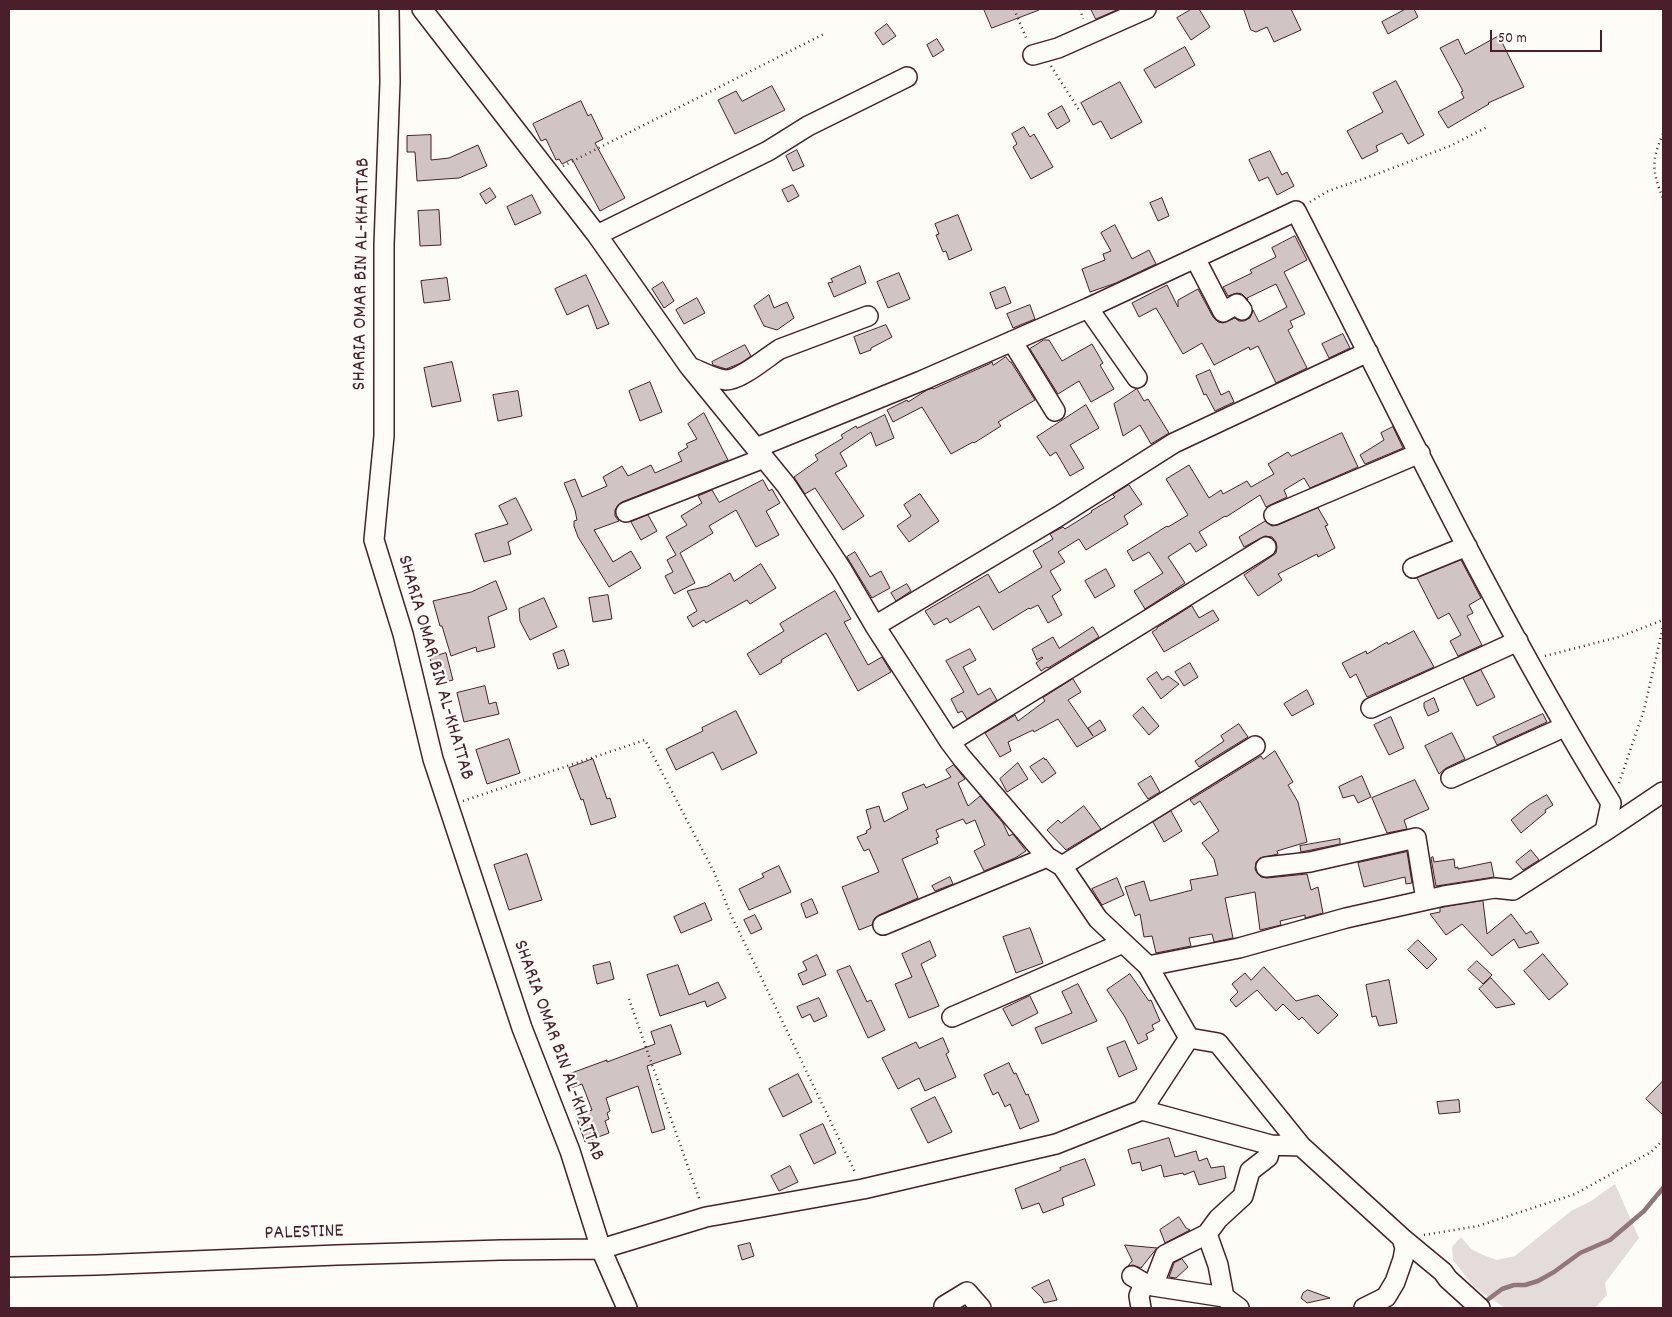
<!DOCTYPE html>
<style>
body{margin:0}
#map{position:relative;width:1672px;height:1317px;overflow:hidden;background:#fdfcf7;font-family:Dekko,sans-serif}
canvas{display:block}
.frame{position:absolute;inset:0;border:10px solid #4a1f2b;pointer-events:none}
.scale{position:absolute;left:1490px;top:30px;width:112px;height:22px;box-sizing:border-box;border:2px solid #4a1f2b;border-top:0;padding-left:6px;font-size:15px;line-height:18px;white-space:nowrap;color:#4a1f2b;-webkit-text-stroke:4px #fdfcf7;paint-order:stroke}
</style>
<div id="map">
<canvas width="1672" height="1317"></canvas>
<div class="frame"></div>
<div class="scale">50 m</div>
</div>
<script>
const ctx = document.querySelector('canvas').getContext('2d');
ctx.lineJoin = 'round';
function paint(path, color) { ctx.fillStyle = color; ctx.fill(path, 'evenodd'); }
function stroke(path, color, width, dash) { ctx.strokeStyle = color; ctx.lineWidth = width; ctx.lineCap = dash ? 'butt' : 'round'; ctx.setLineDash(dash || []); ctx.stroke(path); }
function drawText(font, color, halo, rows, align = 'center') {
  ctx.font = font + ' Dekko,sans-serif'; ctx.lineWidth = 4.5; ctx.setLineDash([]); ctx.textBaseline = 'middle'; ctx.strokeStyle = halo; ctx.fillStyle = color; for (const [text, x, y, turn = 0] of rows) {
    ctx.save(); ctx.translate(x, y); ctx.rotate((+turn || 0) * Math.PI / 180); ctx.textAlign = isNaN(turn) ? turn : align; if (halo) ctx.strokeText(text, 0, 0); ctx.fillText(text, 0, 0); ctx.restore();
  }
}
paint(new Path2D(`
 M1615 1184 1639 1238 1605 1283 1607 1295 1595 1308H1505L1474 1287 1453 1260 1452 1247 1461 1237 1471 1249 1483 1255 1497 1260 1515 1256 1571 1211 1591 1201Z`), '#e3dcda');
stroke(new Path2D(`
 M1482 1304 1502 1289 1514 1285H1525L1538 1281 1554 1272 1580 1253 1610 1240 1644 1211 1663 1188`), '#91777b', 4.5);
const building = new Path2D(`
 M984 9H1039V10L992 28Z
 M1091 9H1119L1096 19Z
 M1192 9H1199L1210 27 1191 40 1177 18Z
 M1244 9H1291L1301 30 1274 42 1267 27 1256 32 1251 30Z
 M1406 9H1414L1418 17 1388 34 1382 22Z
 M887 24 896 36 883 45 875 33Z
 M1499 36 1524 87 1488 103 1489 104 1448 128 1438 112 1464 98 1461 92 1463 91 1440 48 1458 39 1465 54Z
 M937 39 944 50 933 57 927 45Z
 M1185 47 1195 65 1155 88 1144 70Z
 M1396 81 1424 135 1408 144 1402 133 1376 146 1378 151 1362 159 1347 131 1383 112 1373 93Z
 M1120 82 1142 122 1111 139 1101 121 1093 125 1081 103Z
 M772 86 785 110 735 134 718 100 736 91 742 101Z
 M581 101 588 116 591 114 603 139 595 143 625 198 600 211 572 159 562 164 559 159 556 160 546 139 541 141 533 124Z
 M1062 106 1070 121 1057 129 1048 114Z
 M1024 127 1030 137 1034 134 1053 167 1031 179 1013 147 1017 144 1012 134Z
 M431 135V160L449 158 478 145 487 166 459 178 417 181 415 152H407V136Z
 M797 150 804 166 793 171 786 156Z
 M1270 151 1282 175 1287 172 1294 186 1277 195 1268 177 1259 181 1249 160Z
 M793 185 799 196 788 202 782 190Z
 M490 188 496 197 486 204 480 194Z
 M532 195 541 213 515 225 507 207Z
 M1162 198 1169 216 1158 221 1150 203Z
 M439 210 441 245 420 246 418 211Z
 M958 215 972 250 949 260 946 251 943 252 936 235 939 234 935 224Z
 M1115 225 1132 259 1149 250 1156 264 1116 283 1090 292 1082 269 1105 260 1103 254 1111 251 1101 233Z
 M1295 236 1307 260 1284 272 1305 314 1290 321 1293 327 1288 330 1307 368 1276 383 1258 346 1250 350 1249 347 1214 365 1202 343 1183 354 1156 308 1139 317 1132 303 1167 285 1178 307V300L1198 289 1213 317 1218 322 1223 323 1235 318 1239 321H1244L1250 318 1253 310 1259 322 1287 307 1276 284 1247 298 1248 300 1242 294 1237 293 1228 296 1223 287 1252 273 1250 270 1276 257 1272 248Z
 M860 266 866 283 834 297 828 283 833 282 831 279Z
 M899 273 910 299 888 308 877 282Z
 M586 275 609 324 597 329 588 305 567 315 555 289Z
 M447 278 450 300 424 303 421 281Z
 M663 282 674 301 664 308 652 289Z
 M1005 287 1011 303 996 309 990 293Z
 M769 295 774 308 787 302 794 318 777 330 764 326 754 306Z
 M697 298 705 313 684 324 676 310Z
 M1030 305 1035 319 1013 328 1007 314Z
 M886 325 892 337 871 348V350L860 354 854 337Z
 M1343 334 1350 348 1329 358 1322 344Z
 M1044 340H1049L1062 361 1092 344 1103 363 1100 365 1114 389 1091 402 1079 381 1058 394 1030 349Z
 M745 345 751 356 741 363 726 369 713 365 712 362Z
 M1006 357 1010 362H1011L1035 400 998 422 1001 426 974 443 973 442 951 454 922 407 893 422 887 410 907 400 908 402 927 390 933 388V389L989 364 992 362 993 365Z
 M452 362 461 401 432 407 424 368Z
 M1210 370 1221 395 1229 391 1234 402 1215 411 1206 394 1204 395 1196 376Z
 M650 382 662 412 640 421 629 391Z
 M1137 389 1144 401 1148 399 1169 433 1151 444 1140 425 1123 436 1114 404Z
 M518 391 522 416 498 421 493 395Z
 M1086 405 1099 428 1070 445 1084 468 1070 476 1056 452 1050 456 1037 437Z
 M704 413 728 460 622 502 618 505 615 510V516L619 521 594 530 613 562 631 551 641 568 609 587 578 537 574 526V521L577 520 575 510 564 483 575 479 582 497 607 486 603 477 622 466 628 476 651 465 655 473 682 461 678 453 688 447 686 444 697 439 688 424Z
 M885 415 894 438 876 446 871 432 840 453 847 466 835 473 864 516 843 530 815 488 805 494 794 477 818 460 815 455 843 438 841 435 856 426 857 428Z
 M1393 427 1403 448 1365 464 1360 455 1384 440 1381 433Z
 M1342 433 1358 467 1310 488 1304 478 1284 490 1287 497 1266 507 1260 495 1226 517 1225 516 1199 532 1207 545 1196 552 1190 543 1168 557 1185 583 1145 609 1134 591 1163 573 1149 552 1133 561 1127 551 1167 526 1168 527 1188 515 1166 479 1189 465 1209 498 1221 490 1223 494 1247 481 1251 487 1274 474 1268 464 1288 452 1291 456Z
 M763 480 769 491 772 489 780 503 766 511 779 535 756 547 736 510 709 526 713 533 680 553 695 583 674 594 665 576 673 572 667 560 676 555 666 537 687 525 681 516 702 503 698 496 712 490 719 502Z
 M1129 485 1142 504 1124 516 1128 524 1086 550 1079 539 1058 552 1065 562 1050 571 1061 590 1052 596 1062 615 1048 623 1038 605 1030 609 1029 608 993 630 979 606 950 623 947 618 934 625 925 611 988 574 999 593 1042 567 1033 551 1053 539 1050 534 1063 527 1065 529 1092 512 1091 511 1115 497 1113 495Z
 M920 494 939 521 909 542 897 526 911 516 904 505Z
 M516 498 532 530 508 542 511 554 484 562 475 534 508 524 499 506Z
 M1318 508 1328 525 1325 526 1335 548 1318 557 1317 554 1278 574 1282 580 1258 596 1244 575 1272 556 1276 553 1277 547 1276 542 1272 537 1265 536 1244 547 1239 537 1265 521 1272 526 1278 525Z
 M648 515 657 531 641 540 631 522Z
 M855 552 870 577 881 571 890 588 872 598 847 557Z
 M1461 560 1481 598 1469 605 1473 613 1467 616 1482 645 1458 656 1450 641 1461 635 1449 613 1438 619 1417 578Z
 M761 564 776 588 750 604 747 600 706 623 704 620 693 627 687 617 697 611 687 591 708 586 730 573 734 581Z
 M1106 569 1115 586 1095 598 1085 581Z
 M496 581 507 609 488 617 495 647 477 652 476 647 451 656 442 626H440L433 601 471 592Z
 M907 584 911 591 896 601 891 593Z
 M835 591 851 619 844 622 868 665 882 657 891 672 858 691 826 633 781 660 782 662 760 675 747 654 784 631 780 624Z
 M608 595 612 619 593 622 589 598Z
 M544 598 557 627 530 640 520 621 519 609Z
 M1192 606 1199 618 1213 610 1219 620 1164 652 1152 632 1157 629V628Z
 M1093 627 1099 637 1048 668 1047 667 1041 671 1036 663 1043 658 1042 657 1037 660 1032 649 1053 637 1059 648Z
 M1414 631 1434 667 1367 697 1356 674 1350 678 1342 663 1366 651 1367 654 1387 642 1388 644Z
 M970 649 976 660 963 667 978 695 990 688 997 700 967 719 962 711 958 713 951 699 964 692 946 661Z
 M564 650 569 665 558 669 553 654Z
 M446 653 453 680 437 684 430 658Z
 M1190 663 1198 677 1184 686 1175 672Z
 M1481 670 1495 697 1477 706 1463 678Z
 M1157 672 1162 680 1168 676 1179 684 1161 699 1147 679Z
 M1073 679 1081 692 1068 700 1093 736 1088 728 1100 720 1106 730 1077 747 1058 719 1034 732 1033 730 1008 742 1011 751 1000 757 985 733 1015 715 1018 721 1045 701 1043 698Z
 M485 686 489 704 496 702 499 714 464 722 457 693Z
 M1307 690 1314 704 1292 716 1284 704Z
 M1434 698 1439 711 1428 716 1424 707V703Z
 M1143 707 1159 726 1149 735 1133 716Z
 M736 711 757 753 722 770 713 752 676 770 666 749 703 731 702 728Z
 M1543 714 1547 722 1497 745 1493 737Z
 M1391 717 1404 748 1389 755 1374 725Z
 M1239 724 1248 737 1199 767 1195 761 1224 741 1221 736Z
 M1452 733 1465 759 1446 768 1439 774 1425 746Z
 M509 739 520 773 487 784 476 750Z
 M1275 751 1293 782 1288 785 1298 802 1307 842 1277 851 1278 854 1260 858 1256 862 1255 869 1257 873 1261 877 1267 878 1307 874 1311 890 1318 887 1323 913 1305 918V915L1280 921 1281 925 1260 930 1255 892 1225 898 1233 938 1214 942 1212 934 1189 938 1191 946 1156 953 1152 936 1144 937 1140 914 1135 916 1125 887 1144 881 1150 901 1192 890 1190 880 1218 875 1214 859 1202 843 1219 831 1200 801 1194 805 1190 800 1261 756 1263 759Z
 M1044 758 1045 760 1046 759 1056 773 1042 783 1030 767Z
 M593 759 607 799 610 798 616 817 591 825 583 799 581 800 569 768Z
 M1018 763 1028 779 1007 792 1000 779Z
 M954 765 965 779 958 783 968 806 980 796 1003 823 1009 836 1013 834 1026 851 1015 858 984 871 974 851 985 845 975 820 966 824 963 819 936 830 939 837 936 838 938 843 902 859 918 898 879 915 874 919 872 925 859 930 842 887 879 872 869 849 864 851 857 837 867 833 866 831 871 828 866 810 879 806 884 822 908 809 902 793 924 784 926 788 951 777 946 770Z
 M1151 776 1160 792 1148 799 1138 784Z
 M1362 776 1371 797 1358 803 1354 795 1343 798 1339 787Z
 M1415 780 1429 809 1404 820 1407 829 1387 833 1372 798Z
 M1547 795 1553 805 1545 810 1546 812 1521 833 1511 820 1529 805Z
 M1084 806 1101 829 1066 850 1047 830 1058 820 1061 823Z
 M1171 811 1182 831 1164 842 1153 822Z
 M1340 839V844L1301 852 1300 846Z
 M1531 850 1539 860 1523 870 1516 862Z
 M1407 852 1412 883 1406 884 1405 877 1364 887 1358 863Z
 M527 854 542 900 509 910 494 865Z
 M1433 857 1434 862 1454 859 1455 868 1458 867V869L1491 862 1494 877 1436 886 1431 858Z
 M779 866 791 892 749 910 739 889 764 877 762 874Z
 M950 877 953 884 935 891 932 886Z
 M1117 878 1124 895 1102 905 1092 889Z
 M812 899 818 913 806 918 801 904Z
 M1483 901 1487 934 1511 914 1526 934 1531 931 1539 943 1519 948 1514 939 1492 956 1462 924 1446 935 1430 914 1440 912V908Z
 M705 903 712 920 681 933 674 917Z
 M755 915 762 929 751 934 744 920Z
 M1030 928 1043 963 1016 973 1003 937Z
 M1418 940 1437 959 1427 969 1408 950Z
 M930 941 936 956 921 964 939 1006 909 1018 895 984 912 977 902 954Z
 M1543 954 1568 984 1549 1000 1524 971Z
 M817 955 826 975 803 985 798 974 807 970 803 962Z
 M1477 961 1492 975 1483 984 1468 970Z
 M610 962 614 979 597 984 593 966Z
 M678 965 689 995 718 982 726 998 707 1007 705 1001 660 1016 647 975Z
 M850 966 867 1002 871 1000 885 1030 868 1038 837 971Z
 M1264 967 1296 1001 1318 995 1338 1015 1318 1034 1302 1017 1299 1020 1283 1004 1276 1011 1257 990 1236 1007 1230 1000 1238 992 1232 984 1245 973 1251 980Z
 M1130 974 1149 1001 1151 1000 1160 1021 1152 1025 1154 1030 1146 1034 1148 1039 1138 1044 1125 1017 1107 990Z
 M1491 978 1515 1004 1496 1008 1479 989Z
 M1389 980 1397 1023 1379 1026 1376 1016 1372 1017 1366 985Z
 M1078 984 1097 1021 1042 1044 1035 1028 1072 1013 1062 992Z
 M1030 996 1038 1013 1012 1026 1003 1009Z
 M819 998 827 1016 814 1022 810 1014 802 1018 797 1007Z
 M671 1025 681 1054 647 1066 665 1129 652 1133 638 1086 606 1098 610 1111 607 1113 609 1119 605 1121 609 1133 585 1142 576 1116 592 1110 582 1084 571 1088 566 1075 607 1060V1062L655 1044 651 1032Z
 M943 1038 949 1052 946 1054 956 1077 925 1091 919 1078 898 1089 882 1058 916 1042 919 1048Z
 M1125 1041 1137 1069 1119 1077 1107 1048Z
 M1009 1063 1014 1074 1016 1073 1026 1095 1028 1094 1039 1121 1020 1129 1010 1104 1005 1107 998 1092 993 1095 984 1075Z
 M798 1074 812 1102 783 1117 769 1089Z
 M1663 1081V1115L1646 1099Z
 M935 1097 952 1132 928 1143 911 1109Z
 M1459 1100 1460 1112 1439 1114 1437 1102Z
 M823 1124 836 1153 814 1164 800 1135Z
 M1169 1138 1175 1157 1196 1151 1199 1161 1207 1158 1211 1168 1224 1166 1226 1178 1199 1185 1194 1171 1184 1175 1183 1173 1164 1177 1161 1165 1142 1171 1140 1162 1132 1164 1128 1150Z
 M1085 1159 1095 1185 1062 1198 1064 1205 1043 1213 1039 1203 1022 1209 1015 1189 1061 1170 1060 1168Z
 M790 1166 798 1182 779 1191 771 1176Z
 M1179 1217 1186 1228 1190 1230 1165 1243 1160 1230Z
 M750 1243 754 1256 742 1260 738 1246Z
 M1125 1245 1146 1247 1157 1248 1141 1268 1133 1265 1128 1266 1132 1261Z
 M1182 1259 1188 1267 1176 1278 1169 1277 1174 1263Z
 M1049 1280 1057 1300 1044 1303 1042 1298 1032 1288Z
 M1308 1290 1330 1298 1307 1303 1301 1298 1303 1293Z`);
paint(building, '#d0c5c4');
stroke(building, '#4a1f2b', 1);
const minor = new Path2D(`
 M389 9 390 82 384 245V436L374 540 403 634 433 759 522 1028 570 1151 601 1249 627 1308
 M422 9 597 235 689 366 786 485 842 570 875 626 950 742 962 758 1047 857 1062 866 1098 919 1148 966 1189 1038 1142 1110
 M1033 55 1058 48 1146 9
 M597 235 768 151 808 126 907 77
 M1195 258 1223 312 1237 304 1242 310
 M1088 308 1137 378
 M1012 341 1055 411
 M692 368C703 372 714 379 726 380 741 380 767 357 780 349L868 316
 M756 448 921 381 1088 308 1296 211C1398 410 1494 613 1611 803L1605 831 1513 890 1495 888 1444 896 1346 918 1239 948 1148 966
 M626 512 764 458
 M1274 515 1420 453
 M1413 568 1467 546
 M875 626 1059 516 1174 443 1368 352
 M1371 708 1518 641
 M950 742 1266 547
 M1451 778 1564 727
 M1605 831 1663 792
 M1062 866 1255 746
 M1266 867 1310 862 1416 838 1426 900
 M883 925 1047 857
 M952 1017 1123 943
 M1189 1038 1218 1043 1301 1146
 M1207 1234 1218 1265 1224 1297 1239 1308
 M9 1267 96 1265 337 1255 501 1250 601 1249 706 1217 863 1189 1056 1144 1142 1110 1271 1145 1301 1146 1402 1238 1443 1272 1448 1279 1480 1308
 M1132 1276 1144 1283 1153 1286 1224 1297
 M1153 1286 1165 1255 1207 1234 1218 1219 1243 1196 1250 1171 1268 1157 1271 1145
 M945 1308 944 1306 967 1292 981 1308
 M1141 1308 1139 1296 1144 1283
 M1364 1308 1386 1297 1395 1282 1403 1259 1405 1248 1402 1238`);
stroke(minor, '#4a1f2b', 22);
stroke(new Path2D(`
 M1014 9 1027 40
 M1080 9 1083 19
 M1051 66 1079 110
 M1663 134C1651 161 1652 171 1663 198
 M563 166 826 33
 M1310 202 1328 191 1377 174 1450 146 1489 126
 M1545 656 1619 637 1663 620
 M1619 783 1644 710 1663 627
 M463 801 645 740 714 872 730 913 856 1174
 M629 999 700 1201
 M1424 1235 1478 1226 1575 1194 1651 1152 1663 1140`), '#4a1f2b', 2.5, [1, 4]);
stroke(minor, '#fdfcf7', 19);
drawText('20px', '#4a1f2b', '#fdfcf7', [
 ["SHARIA OMAR BIN AL-KHATTAB",363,274,-89],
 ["SHARIA OMAR BIN AL-KHATTAB",434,668,74],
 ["SHARIA OMAR BIN AL-KHATTAB",557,1051,70],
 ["PALESTINE",304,1234,-2]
]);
</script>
